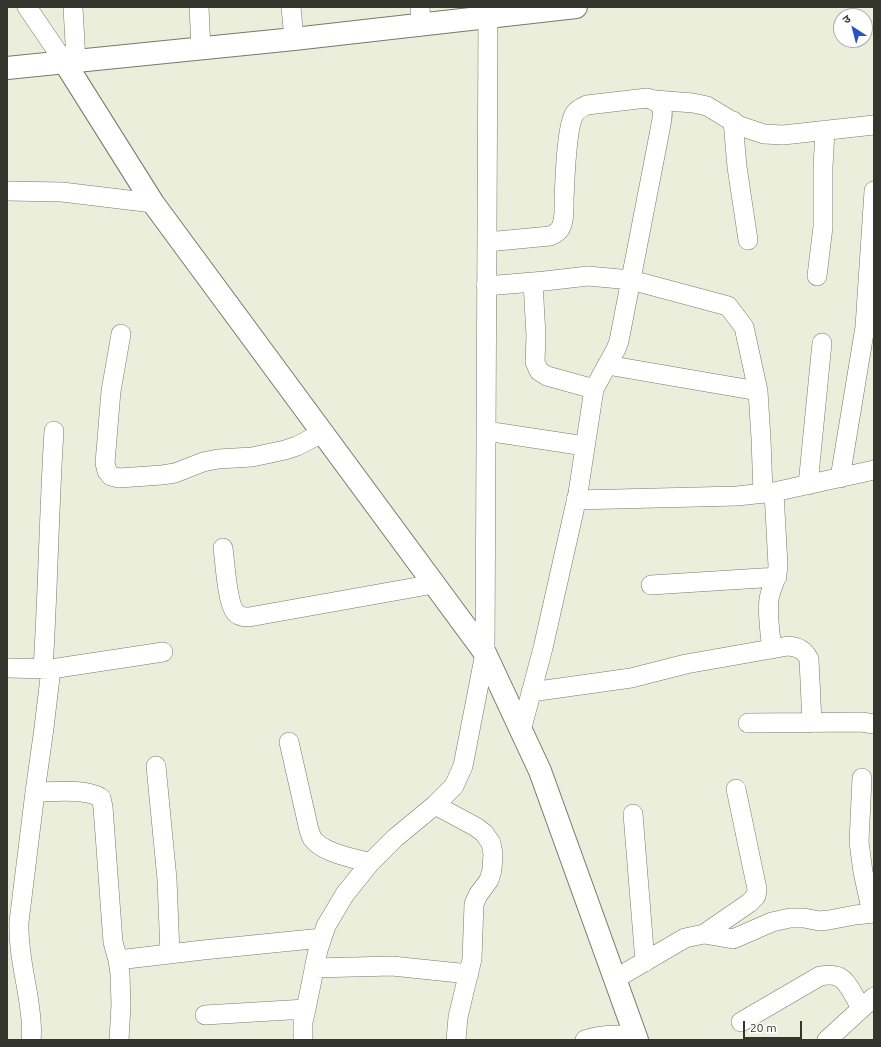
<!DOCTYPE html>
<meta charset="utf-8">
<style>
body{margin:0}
#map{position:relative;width:881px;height:1047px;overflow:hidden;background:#ebeedb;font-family:Ubuntu,"Noto Sans Devanagari",sans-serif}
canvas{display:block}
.frame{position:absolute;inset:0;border:8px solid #34352d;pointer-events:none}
.north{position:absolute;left:833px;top:8px;width:40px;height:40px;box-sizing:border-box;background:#fff;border:1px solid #aeaeab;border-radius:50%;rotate:324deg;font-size:11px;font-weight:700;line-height:16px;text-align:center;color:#34352d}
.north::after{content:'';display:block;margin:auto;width:14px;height:18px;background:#2a53c2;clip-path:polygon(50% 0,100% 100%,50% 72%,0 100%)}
.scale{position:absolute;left:743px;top:1021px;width:59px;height:18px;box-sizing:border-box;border:2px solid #34352d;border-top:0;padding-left:5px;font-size:12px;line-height:14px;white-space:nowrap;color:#34352d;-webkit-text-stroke:3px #fff;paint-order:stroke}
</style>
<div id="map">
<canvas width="881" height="1047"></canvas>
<div class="frame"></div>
<div class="north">उ</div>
<div class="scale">20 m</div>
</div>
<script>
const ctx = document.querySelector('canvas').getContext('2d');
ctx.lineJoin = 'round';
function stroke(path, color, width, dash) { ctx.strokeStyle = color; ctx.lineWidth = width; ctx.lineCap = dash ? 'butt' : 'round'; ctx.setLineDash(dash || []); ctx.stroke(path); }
const street = new Path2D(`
 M27 7 65 63
 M73 7 76 62
 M199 7 201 49
 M291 7 294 39
 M420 7 421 24
 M655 100 693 103 707 106 740 126 764 134 783 135 874 125
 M733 121 737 167 748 240
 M7 191 62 192 153 203
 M487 242 550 236C555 234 559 232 561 227 565 219 564 208 564 199 565 182 566 126 575 113 578 109 583 107 587 105L647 98C669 104 662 116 659 135L619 341 616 349 594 389 578 493 543 648 521 731
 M817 276 823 227V167L825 130
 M533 282 536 336 535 362 539 371 547 376 594 389
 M486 286 545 281 588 276 631 280 728 306 744 327 758 391 761 439 763 493
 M121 334 111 391 105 463 107 471 111 476 119 478 162 475 175 473 203 462 218 459 252 457 285 450 297 446 322 433
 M607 365 758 391
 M486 431 585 446
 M840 478 865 327 874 191
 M808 485 822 343
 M576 500 737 496 774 492 874 470
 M223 548C225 562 227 602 235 612 238 616 244 617 249 617L434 584
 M651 585 777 577
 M772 649C770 633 767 615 769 599 771 587 777 580 778 566L774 492
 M7 668 51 669 163 652
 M43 669C48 590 49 510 54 431
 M531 692 631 678 686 664 788 646C799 647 804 650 809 659L812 723
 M748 723 861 722 874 724
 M289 742 309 830C310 832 311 836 312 838 322 853 354 858 370 863
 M156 766 167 879 170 954
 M862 778 859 842 863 872 872 913
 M35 792C52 792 86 788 101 798L103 807 113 942 118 960 120 974 121 1005 119 1040
 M435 805 476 827 484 833 491 843 493 854 492 870 489 880 478 895 474 904 472 959 458 1017 456 1040
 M633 814 645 962
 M704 934 749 903 756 896 757 889 736 789
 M118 960 203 950 322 938
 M314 968 392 966 469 974
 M615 979 685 938 704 934 733 939 772 922 790 918H804L819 921 829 920 855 915 874 913
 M205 1015 306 1009
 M741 1022 820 976C826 975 833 974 839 977 848 981 856 1000 861 1008
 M31 1040C33 1025 30 1011 28 996 24 972 18 947 19 922L35 792 44 728 51 669
 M303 1040V1022L306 1009 318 950 326 926 345 894 370 863 395 838 435 805 454 786 463 766 485 653 488 16
 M585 1040C602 1034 618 1035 636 1035
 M827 1040 874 997`);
const secondary = new Path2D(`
 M65 63 153 203 485 653 540 771 637 1040`);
const primary = new Path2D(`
 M7 68 294 39 576 7`);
stroke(street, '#777a69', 20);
stroke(secondary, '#777a69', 24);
stroke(primary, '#777a69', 24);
stroke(street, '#fff', 19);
stroke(secondary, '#fff', 22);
stroke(primary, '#fff', 22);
</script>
